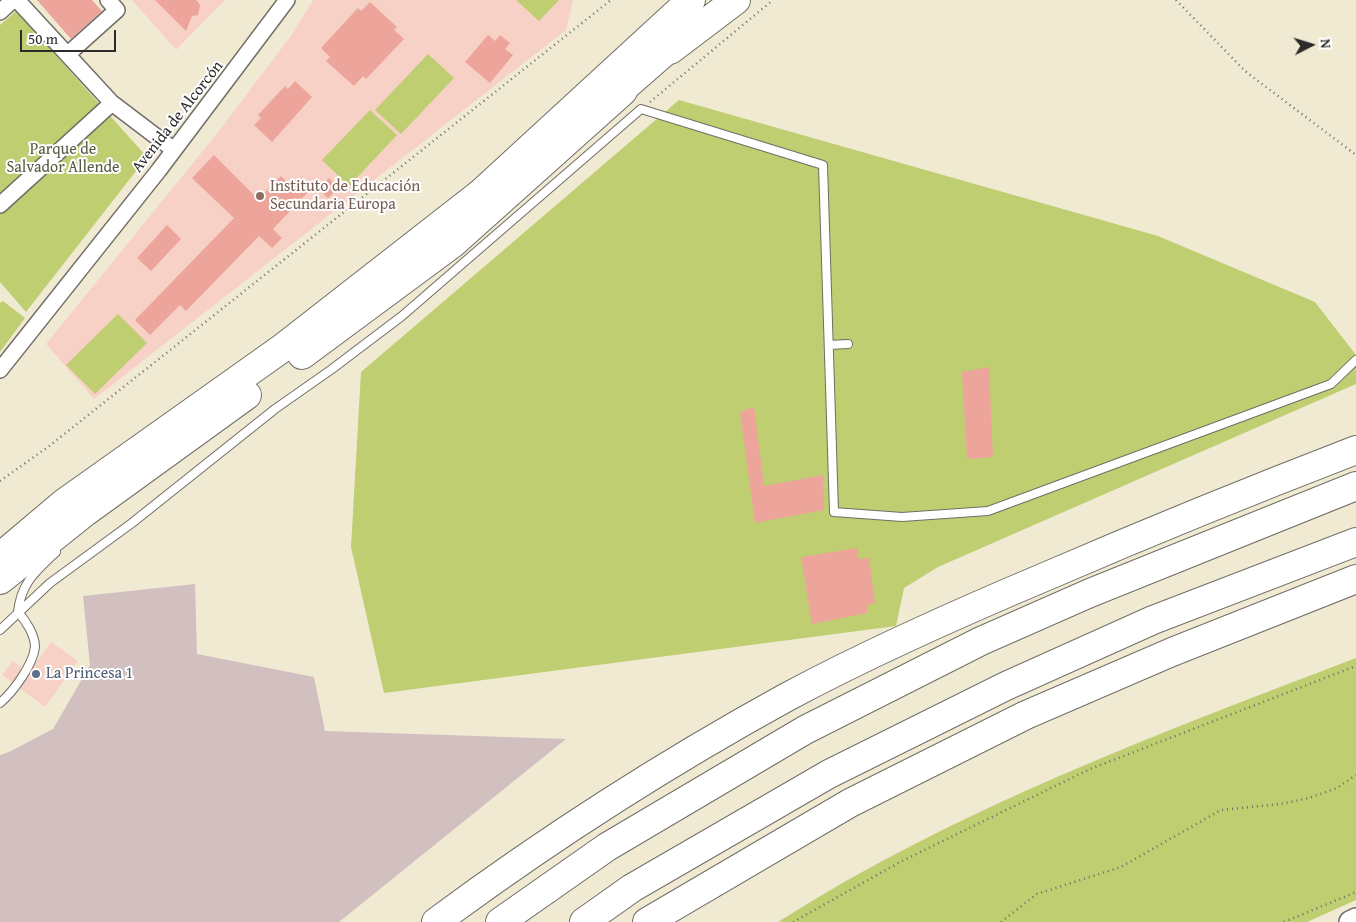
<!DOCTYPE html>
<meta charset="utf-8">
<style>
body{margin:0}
#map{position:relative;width:1356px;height:922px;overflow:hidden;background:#f1ead3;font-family:"Gentium Book Plus",serif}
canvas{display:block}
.north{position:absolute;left:1286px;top:20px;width:50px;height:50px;-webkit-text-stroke:4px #fff;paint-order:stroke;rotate:85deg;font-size:14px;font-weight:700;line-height:20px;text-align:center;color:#2b2b2b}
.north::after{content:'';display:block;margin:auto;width:18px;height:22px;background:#2b2b2b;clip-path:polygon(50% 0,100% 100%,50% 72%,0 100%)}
.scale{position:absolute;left:20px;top:30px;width:96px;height:22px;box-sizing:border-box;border:2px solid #2b2b2b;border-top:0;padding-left:6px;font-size:15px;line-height:18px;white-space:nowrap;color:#2b2b2b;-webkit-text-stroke:4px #fff;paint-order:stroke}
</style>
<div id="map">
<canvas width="1356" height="922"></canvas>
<div class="north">N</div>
<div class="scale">50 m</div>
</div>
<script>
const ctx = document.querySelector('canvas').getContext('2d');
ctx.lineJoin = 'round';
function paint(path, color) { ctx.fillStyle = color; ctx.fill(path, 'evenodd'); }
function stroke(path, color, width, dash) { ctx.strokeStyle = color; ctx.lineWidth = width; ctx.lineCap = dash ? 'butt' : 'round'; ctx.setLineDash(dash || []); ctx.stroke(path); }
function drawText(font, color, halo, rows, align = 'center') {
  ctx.font = font + ' "Gentium Book Plus",serif'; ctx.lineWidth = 4; ctx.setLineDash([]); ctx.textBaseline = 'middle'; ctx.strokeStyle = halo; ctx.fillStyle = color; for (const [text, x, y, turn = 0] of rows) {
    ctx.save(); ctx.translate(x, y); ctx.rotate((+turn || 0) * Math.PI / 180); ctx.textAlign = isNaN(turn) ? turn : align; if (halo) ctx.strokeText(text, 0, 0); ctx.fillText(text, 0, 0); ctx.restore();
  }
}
paint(new Path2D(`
 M132 0H225L176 50Z
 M313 0H573L566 30 94 399 46 344 219 131 290 37Z
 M51 642 78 661 45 707 2 675 13 661 29 672Z`), '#f7d1c6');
paint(new Path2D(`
 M195 584 197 654 314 677 325 731 566 739 339 922H0V755L9 752 53 729 90 665 83 596Z`), '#d2bfbf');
paint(new Path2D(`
 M516 0H559L539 21Z
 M16 11 147 157 26 312 0 282V25Z
 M428 54 454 78 401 134 375 110Z
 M679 100 1158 236 1315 302 1356 355V384L938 567 904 588 896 626 384 693 351 547 361 372Z
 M370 110 397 135 349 186 322 160Z
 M3 301 25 318 0 352V303Z
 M118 314 147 343 95 394 66 365Z
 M1356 658V900L1307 922H778C953 810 1162 732 1356 658Z`), '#bfce71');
paint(new Path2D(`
 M37 0H92L102 11 71 39Z
 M155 0H196L200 5 198 15 192 16 186 31Z
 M370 2 397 27 394 30 404 39 366 79 363 76 354 86 326 61 330 57 321 48 358 8 361 11Z
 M488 35 495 41 500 35 510 43 505 49 513 55 490 83 465 62Z
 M295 81 312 97 272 142 254 125 261 118 258 115 285 86 288 89Z
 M214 155 258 199 281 176 290 185 294 180 307 193 273 229 282 238 272 248 259 236 186 311 180 305 150 335 135 320 234 218 192 178Z
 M329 178 338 188 328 198 318 189Z
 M167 225 181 239 151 271 137 258Z
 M989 367 993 457 967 459 962 372Z
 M754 407 764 486 823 475 824 510 755 523 740 412Z
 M858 548V559L869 558 875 603 867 605V613L812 624 801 557Z`), '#eda49a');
const lane = new Path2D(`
 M829 345 848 344
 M0 630 50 583 132 523 275 409 332 369 402 316 641 109 823 165 834 512 902 517 988 511 1331 384 1356 360
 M0 703C13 692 33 665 35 647 35 635 26 621 18 612 21 583 36 571 56 552`);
const street = new Path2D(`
 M0 12 13 0
 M68 54 117 10 108 0
 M112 103 174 150
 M0 205 112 103 17 0
 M0 370 159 170 287 0`);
const secondary = new Path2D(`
 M1350 922 1356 919`);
const primary = new Path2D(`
 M623 91 670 50`);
const highway = new Path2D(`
 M670 50 736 0
 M302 355 452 244 623 91
 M0 557 64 503 281 349 481 193 691 0
 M0 580 84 513 247 395
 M436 922C548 839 665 764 787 697 871 652 959 613 1047 576 1149 532 1252 490 1356 450
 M500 922 607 847 805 730 981 641 1090 593 1356 486
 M584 922 632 888 829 774 1006 686 1153 620 1356 542
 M647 922 850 803 1026 715 1172 652 1356 579`);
stroke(lane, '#706e66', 10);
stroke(street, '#706e66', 18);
stroke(secondary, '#706e66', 24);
stroke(primary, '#706e66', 26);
stroke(highway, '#706e66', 30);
stroke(new Path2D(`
 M1176 0 1245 71 1356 155
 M650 102 773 0
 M0 481 48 447 611 0
 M793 922 902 861 1090 769 1356 666
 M1001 922 1037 894 1121 867 1221 810 1281 804 1309 798 1337 788 1356 775
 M1284 922 1356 892`), '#706e66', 2.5, [1, 4]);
stroke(lane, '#fff', 8);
stroke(street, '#fff', 15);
stroke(secondary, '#fff', 21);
stroke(primary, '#fff', 24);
stroke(highway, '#fff', 28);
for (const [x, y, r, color] of [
 [260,196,5,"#8d6e63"],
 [36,674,5,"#5c6f8a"]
]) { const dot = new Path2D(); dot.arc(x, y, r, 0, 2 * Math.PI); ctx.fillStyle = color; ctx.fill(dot); stroke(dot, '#fff', 2); }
drawText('16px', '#2b2b2b', '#fff', [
 ["Avenida de Alcorcón",178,117,-52]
]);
drawText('16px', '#575c40', '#fff', [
 ["Parque de",63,150],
 ["Salvador Allende",63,168]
]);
drawText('16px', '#785e54', '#fff', [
 ["Instituto de Educación",270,187],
 ["Secundaria Europa",270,205]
], 'left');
drawText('16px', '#4e5e75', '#fff', [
 ["La Princesa 1",46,674]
], 'left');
</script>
